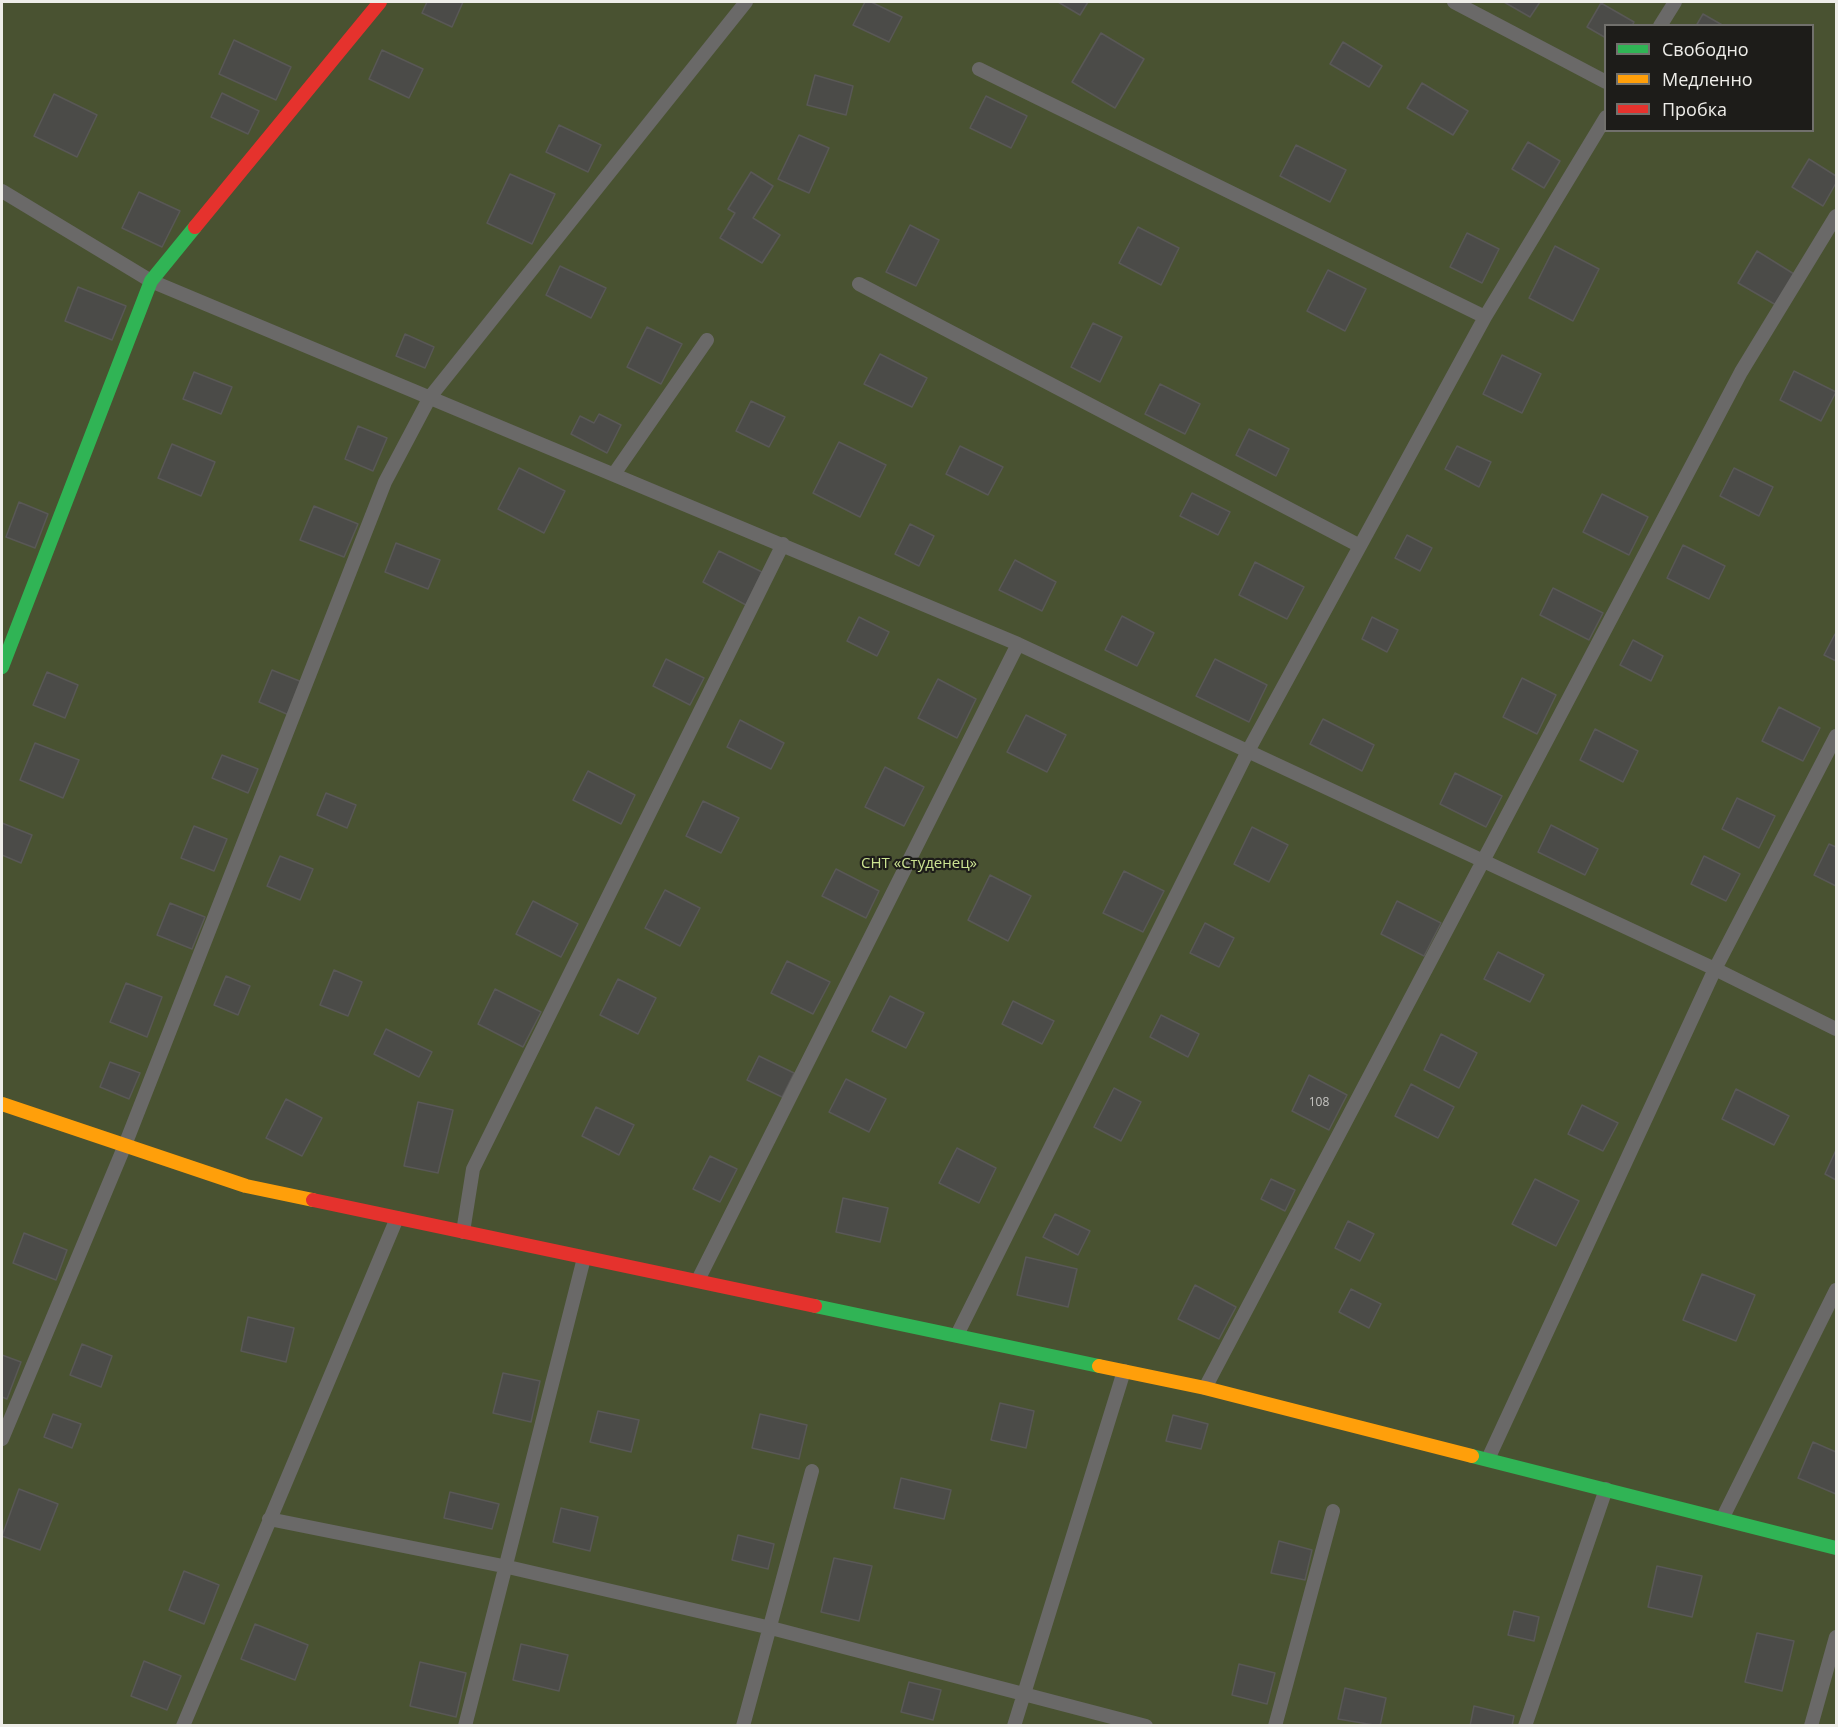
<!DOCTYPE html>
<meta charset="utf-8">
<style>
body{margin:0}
#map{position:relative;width:1838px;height:1727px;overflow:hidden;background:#343330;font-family:"Open Sans",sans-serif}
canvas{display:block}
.frame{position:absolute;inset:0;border:3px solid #eeede9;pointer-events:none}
.legend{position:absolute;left:1604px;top:24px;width:210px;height:108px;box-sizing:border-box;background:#1d1c19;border:2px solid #71706c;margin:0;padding:8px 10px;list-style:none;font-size:18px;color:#eeede9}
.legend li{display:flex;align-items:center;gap:12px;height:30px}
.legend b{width:30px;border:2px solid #71706c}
</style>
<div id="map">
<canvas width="1838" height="1727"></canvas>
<div class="frame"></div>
<ul class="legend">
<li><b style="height:8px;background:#30b455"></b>Свободно</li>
<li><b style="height:8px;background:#ff9f0a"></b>Медленно</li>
<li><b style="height:8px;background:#e5322d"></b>Пробка</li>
</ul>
</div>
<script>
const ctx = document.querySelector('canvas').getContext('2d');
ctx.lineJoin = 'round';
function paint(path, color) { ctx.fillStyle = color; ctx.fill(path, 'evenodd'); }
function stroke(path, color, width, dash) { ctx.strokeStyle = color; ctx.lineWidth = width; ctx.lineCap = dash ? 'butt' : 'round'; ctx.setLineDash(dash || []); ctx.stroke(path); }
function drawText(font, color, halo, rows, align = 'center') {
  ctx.font = font + ' "Open Sans",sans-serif'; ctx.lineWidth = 4.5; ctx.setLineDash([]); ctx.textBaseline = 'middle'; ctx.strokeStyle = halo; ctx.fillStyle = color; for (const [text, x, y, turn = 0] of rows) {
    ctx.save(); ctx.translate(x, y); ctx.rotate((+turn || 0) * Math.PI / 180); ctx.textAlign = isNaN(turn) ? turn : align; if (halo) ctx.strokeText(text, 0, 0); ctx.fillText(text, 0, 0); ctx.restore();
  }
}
paint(new Path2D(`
 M2 2H1836V1725L2 1726ZM1606 26H1812V130H1606Z`), '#495231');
const building = new Path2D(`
 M427 2H463L452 27 422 13Z
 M865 2H871L902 17 889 42 853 25Z
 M1058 2H1088L1080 15Z
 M1504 2H1540L1530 17Z
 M1601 3 1634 22 1632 26H1606V38L1587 27Z
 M1703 14 1724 26H1696Z
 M1101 33 1144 59 1115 108 1072 82Z
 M234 40 291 67 276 100 219 74Z
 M1343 42 1382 66 1369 87 1330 64Z
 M382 50 423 69 409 98 369 79Z
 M815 75 853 86 846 115 807 105Z
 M1422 83 1468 111 1453 135 1407 108Z
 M222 93 259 111 248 134 211 117Z
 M54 94 97 115 77 157 34 136Z
 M986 96 1027 116 1011 148 970 128Z
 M559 125 601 145 588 172 546 152Z
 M799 135 829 148 809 193 778 179Z
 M1528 142 1560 161 1544 188 1512 169Z
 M1296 145 1346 170 1330 202 1280 176Z
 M1809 159 1836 176V183L1823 206 1792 187Z
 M751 172 773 186 753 218 780 235 762 263 720 238 735 213 728 209Z
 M510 174 555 194 532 244 487 223Z
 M139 192 180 211 162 247 122 228Z
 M910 225 939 240 916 286 886 272Z
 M1138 227 1179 248 1161 285 1119 263Z
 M1467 233 1499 249 1482 283 1450 267Z
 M1555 246 1599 269 1573 321 1529 298Z
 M1757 251 1794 274 1776 305 1738 283Z
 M560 266 606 288 591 318 546 295Z
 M1328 270 1366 289 1345 331 1307 311Z
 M78 287 126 306 112 340 65 321Z
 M1093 323 1122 337 1100 382 1071 367Z
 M647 327 682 344 661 384 627 367Z
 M405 334 434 347 425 368 396 356Z
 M880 354 927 378 912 407 864 384Z
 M1502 355 1541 374 1522 413 1483 394Z
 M1794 371 1836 392 1821 421 1780 400Z
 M194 372 232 387 221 414 183 399Z
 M1160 384 1200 404 1185 434 1145 414Z
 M751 401 785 417 769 447 736 431Z
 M599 414 621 425 607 453 571 434 580 416 594 423Z
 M358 426 387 438 373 471 345 459Z
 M1249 429 1289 449 1276 476 1236 455Z
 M839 442 886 465 860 517 813 493Z
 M172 444 215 462 201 496 158 478Z
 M960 446 1003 467 988 495 946 474Z
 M1457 446 1491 462 1479 487 1445 469Z
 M519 468 565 491 544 533 498 509Z
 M1734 468 1773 487 1759 516 1720 496Z
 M1192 493 1230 512 1218 535 1180 516Z
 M1602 494 1648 517 1629 555 1583 532Z
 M19 502 48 514 35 548 6 537Z
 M314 506 358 524 344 557 300 540Z
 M910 524 934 536 919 566 895 554Z
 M1407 535 1432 548 1420 571 1395 558Z
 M396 543 440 560 428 589 385 572Z
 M1683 545 1725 566 1709 599 1667 578Z
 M719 551 762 572 746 605 703 582Z
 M1015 560 1056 582 1042 611 999 590Z
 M1255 562 1304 587 1287 619 1239 595Z
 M1553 588 1603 613 1589 640 1540 615Z
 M1122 616 1154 633 1137 666 1105 650Z
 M859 617 889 632 877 656 847 641Z
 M1372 617 1398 630 1387 652 1362 639Z
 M1835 634H1836V661L1824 655Z
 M1633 640 1663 656 1651 681 1620 665Z
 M666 659 704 678 690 705 653 686Z
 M1215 659 1267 685 1249 722 1196 696Z
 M272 670 302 682 289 715 259 702Z
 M47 672 78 685 65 718 33 705Z
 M1522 678 1556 695 1537 734 1503 717Z
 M938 679 976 699 957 738 918 718Z
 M1779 707 1820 728 1803 761 1762 741Z
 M1026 715 1066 735 1047 772 1007 752Z
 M1323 719 1374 745 1362 771 1310 744Z
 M740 720 784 743 771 769 727 747Z
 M1595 729 1638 751 1623 782 1580 760Z
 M35 743 79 760 63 798 20 780Z
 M222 755 258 769 248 793 212 778Z
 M885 767 924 787 904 826 865 807Z
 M588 771 635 795 621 824 573 800Z
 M1455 773 1502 796 1486 827 1440 804Z
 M326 793 356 805 347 828 317 815Z
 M1737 798 1775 816 1759 848 1722 829Z
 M703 801 739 818 721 853 686 836Z
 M2 823 32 835 21 863 2 855Z
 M1551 825 1598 849 1585 875 1538 852Z
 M194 826 227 839 214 871 181 858Z
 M1252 827 1288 845 1269 882 1234 864Z
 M1829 844 1836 847V886L1814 875Z
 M280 856 313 869 300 900 267 886Z
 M1704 856 1740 874 1726 901 1691 884Z
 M836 869 879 891 866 918 822 896Z
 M1124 871 1164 891 1143 932 1103 913Z
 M990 875 1031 896 1008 941 968 920Z
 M665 890 700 908 680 946 645 928Z
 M533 901 578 924 561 957 516 934Z
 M1397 901 1441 923 1424 956 1381 934Z
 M170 903 205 917 192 949 157 935Z
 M1205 923 1234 938 1219 967 1190 953Z
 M1498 952 1544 975 1530 1002 1484 979Z
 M787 961 830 982 813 1014 771 993Z
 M334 970 362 982 348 1016 320 1005Z
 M226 976 250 986 238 1015 214 1005Z
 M618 979 656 998 638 1034 600 1015Z
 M126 983 162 997 147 1037 110 1022Z
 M495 989 541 1012 523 1047 478 1024Z
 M890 996 924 1013 906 1048 872 1031Z
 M1013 1001 1054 1021 1042 1044 1002 1024Z
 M1161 1015 1199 1034 1188 1057 1150 1037Z
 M386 1029 432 1052 419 1077 374 1054Z
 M1441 1034 1477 1053 1459 1088 1424 1070Z
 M759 1056 794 1073 782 1097 747 1080Z
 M110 1062 140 1073 129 1099 100 1087Z
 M1309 1075 1347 1095 1329 1130 1292 1111Z
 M846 1079 886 1099 869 1132 829 1112Z
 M1411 1084 1454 1107 1438 1138 1395 1116Z
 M1114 1088 1141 1102 1121 1141 1094 1127Z
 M1736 1089 1789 1116 1774 1145 1722 1119Z
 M286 1099 322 1118 302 1156 266 1138Z
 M418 1102 453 1110 438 1173 404 1166Z
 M1582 1105 1618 1123 1603 1151 1568 1134Z
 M596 1107 634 1125 619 1155 582 1136Z
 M957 1148 996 1168 979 1203 939 1183Z
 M1836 1150V1180L1825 1174Z
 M710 1156 737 1169 720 1202 693 1189Z
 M1271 1179 1295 1190 1285 1211 1261 1199Z
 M1535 1179 1579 1201 1556 1246 1512 1224Z
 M843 1198 888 1208 880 1242 836 1232Z
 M1055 1214 1090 1231 1078 1255 1043 1237Z
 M1348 1221 1374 1234 1360 1261 1335 1248Z
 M24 1233 67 1250 56 1280 13 1263Z
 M1026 1257 1077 1269 1068 1307 1017 1295Z
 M1702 1274 1755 1295 1736 1341 1683 1320Z
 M1195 1285 1236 1307 1219 1339 1178 1319Z
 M1351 1289 1381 1304 1369 1328 1339 1312Z
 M248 1317 294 1328 286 1362 241 1351Z
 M82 1344 112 1356 101 1387 70 1375Z
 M2 1355 21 1362 7 1399 2 1397Z
 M503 1373 540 1381 531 1422 493 1413Z
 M1000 1403 1034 1411 1026 1448 991 1440Z
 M598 1411 639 1420 631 1452 590 1442Z
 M53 1414 81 1424 72 1448 44 1437Z
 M760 1414 807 1425 799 1459 752 1448Z
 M1173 1415 1208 1424 1201 1449 1166 1441Z
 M1813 1442 1836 1452V1494L1798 1478Z
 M901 1478 951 1490 944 1519 894 1508Z
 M19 1489 58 1504 40 1550 2 1536Z
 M450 1492 499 1504 492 1529 444 1518Z
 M561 1508 598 1517 590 1551 553 1542Z
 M738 1535 774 1544 768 1569 732 1560Z
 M1279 1541 1312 1550 1305 1580 1271 1573Z
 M834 1558 872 1566 859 1621 821 1612Z
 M1657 1566 1702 1576 1692 1617 1648 1607Z
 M184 1571 219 1585 204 1624 169 1610Z
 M1514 1611 1539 1617 1534 1641 1508 1635Z
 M255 1624 308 1645 295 1680 241 1659Z
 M1757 1633 1794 1641 1782 1691 1745 1682Z
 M521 1644 568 1655 559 1691 513 1680Z
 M144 1661 181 1676 167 1710 131 1696Z
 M420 1662 466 1673 456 1717 410 1706Z
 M1239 1664 1275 1673 1267 1704 1232 1695Z
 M909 1682 941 1690 933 1720 901 1712Z
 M1345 1688 1386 1698 1380 1726 1338 1719Z
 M1474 1706 1514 1716 1512 1726H1470Z`);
paint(building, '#4b4b48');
stroke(building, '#595856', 1.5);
stroke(new Path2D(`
 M1454 2 1606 82
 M1660 26 1675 2
 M979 69 1485 317
 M2 191 151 281 1018 644 1715 969 1836 1029
 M859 284 1360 546
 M614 474 707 340
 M463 1232 473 1169 783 544
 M698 1280 1018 644
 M957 1335 1247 753 1485 317 1606 117
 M1205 1388 1741 372 1836 216
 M2 1439 125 1145 385 482 430 397 746 2
 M1488 1459 1715 969 1836 736
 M269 1519 508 1567 771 1628 1146 1726
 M1722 1519 1836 1290
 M183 1726 397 1218
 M465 1726 584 1258
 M743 1726 812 1471
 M1014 1726 1124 1371
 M1275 1726 1333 1511
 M1525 1726 1606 1489
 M1811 1726 1836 1637`), '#6a6968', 14);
stroke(new Path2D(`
 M2 667 151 281 195 227
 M815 1306 1099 1366
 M1472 1456 1836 1548`), '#30b455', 14);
stroke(new Path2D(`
 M2 1104 246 1186 313 1200
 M1099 1366 1205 1388 1472 1456`), '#ff9f0a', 14);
stroke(new Path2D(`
 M195 227 380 2
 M313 1200 815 1306`), '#e5322d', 14);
drawText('12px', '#c5c4c1', null, [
 ["108",1319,1103]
]);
drawText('15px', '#cce391', '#1d1c19', [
 ["СНТ «Студенец»",919,864]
]);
</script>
